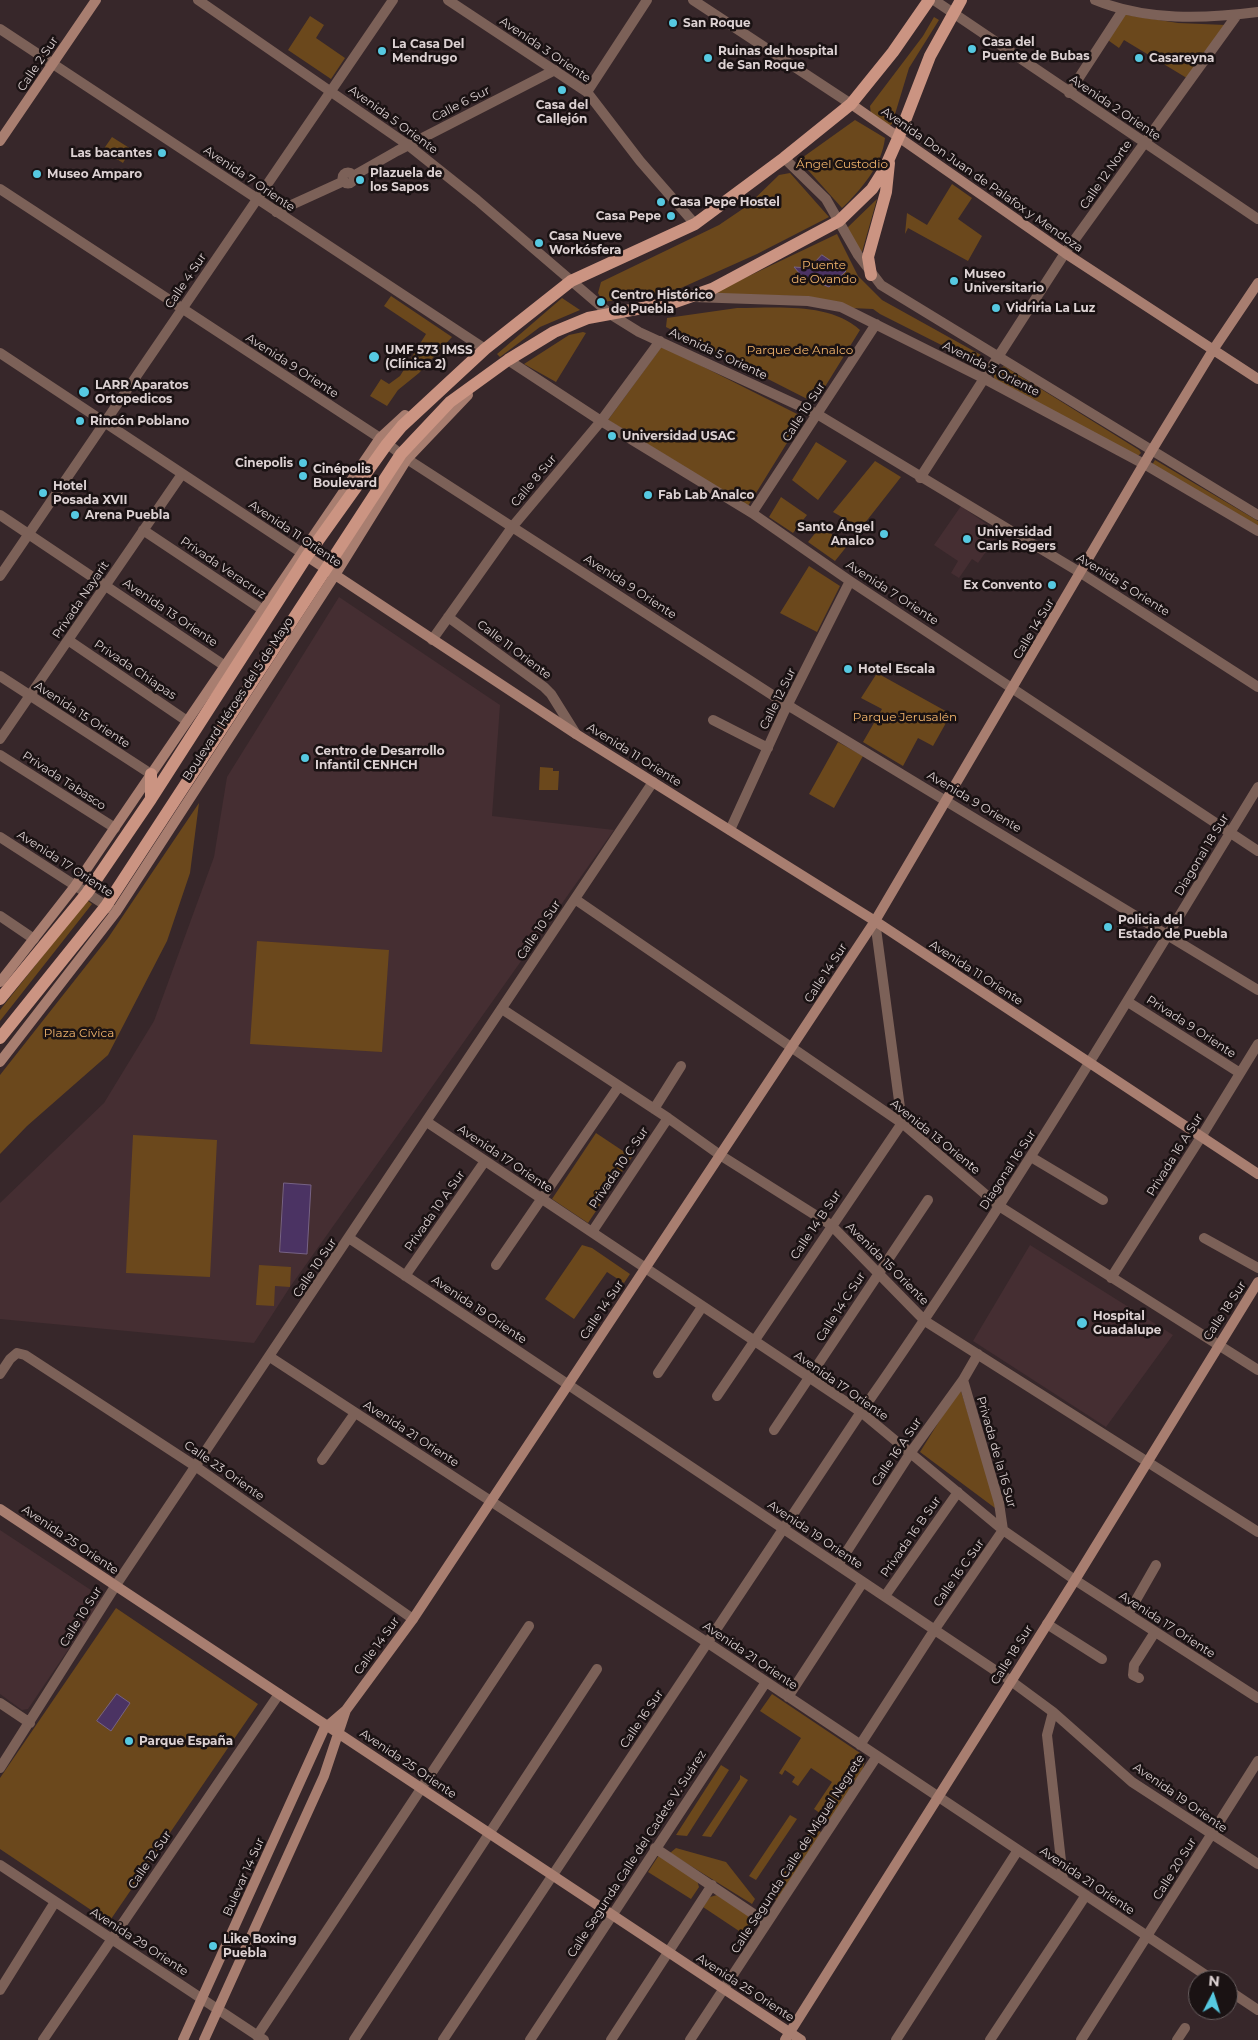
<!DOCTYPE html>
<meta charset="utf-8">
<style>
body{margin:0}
#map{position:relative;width:1258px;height:2040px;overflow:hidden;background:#37272a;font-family:Montserrat,sans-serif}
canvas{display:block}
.north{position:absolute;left:1188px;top:1970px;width:50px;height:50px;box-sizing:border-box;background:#1a1213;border:1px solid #685e5f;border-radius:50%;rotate:5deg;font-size:14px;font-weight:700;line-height:20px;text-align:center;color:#dcd1d2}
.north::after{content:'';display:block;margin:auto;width:18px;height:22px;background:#56c9e1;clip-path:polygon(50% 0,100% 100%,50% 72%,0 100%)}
</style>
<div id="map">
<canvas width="1258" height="2040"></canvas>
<div class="north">N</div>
</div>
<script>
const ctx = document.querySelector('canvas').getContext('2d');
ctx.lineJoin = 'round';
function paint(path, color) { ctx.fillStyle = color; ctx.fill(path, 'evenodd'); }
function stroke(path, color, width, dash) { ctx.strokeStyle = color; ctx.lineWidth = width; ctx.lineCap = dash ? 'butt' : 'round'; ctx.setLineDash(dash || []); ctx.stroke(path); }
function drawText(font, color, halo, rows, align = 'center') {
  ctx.font = font + ' Montserrat,sans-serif'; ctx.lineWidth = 5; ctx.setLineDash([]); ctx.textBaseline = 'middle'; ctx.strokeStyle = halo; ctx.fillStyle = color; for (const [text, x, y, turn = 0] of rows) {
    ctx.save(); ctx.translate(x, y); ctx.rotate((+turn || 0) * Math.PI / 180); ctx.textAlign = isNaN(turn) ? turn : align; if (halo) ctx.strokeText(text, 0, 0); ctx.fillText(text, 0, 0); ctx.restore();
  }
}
paint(new Path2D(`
 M961 506 999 533 978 563 972 559 959 578 951 573 958 561 934 545Z
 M339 597 500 705 492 816 614 830 290 1287 254 1343 0 1319V1203L104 1103 154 1021 214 857 227 777Z
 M1030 1245 1173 1335 1106 1427 973 1341Z
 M0 1530 103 1598 28 1709 22 1710 0 1694Z`), '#452e32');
paint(new Path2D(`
 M1121 14 1178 23 1226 25 1190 80 1124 40 1119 48 1105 38Z
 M310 16 324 25 316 38 345 58 331 79 288 50Z
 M934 17 939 20 909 68 892 124 889 126 871 114 870 106 923 36Z
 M855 120 885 138C882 165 862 189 842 208L799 160Z
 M112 137 131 149 123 163 103 150Z
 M790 173 829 217 757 254 672 292 603 302 598 293 601 282 719 225 747 206 779 175Z
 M952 184 972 198 958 219 982 236 968 261 908 228 905 234 907 213 927 225Z
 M877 199 862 252H860L846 229Z
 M837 234 858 276 882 300 981 355 978 359 973 361 880 314 873 309 851 308 807 296 709 295Z
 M391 296 452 337 419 373 398 390 387 406 370 396 381 379 389 384 400 376 426 334 384 306Z
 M562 298 580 310 540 327 500 357 497 354Z
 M737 308C776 308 830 302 860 330L815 403 666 327 667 318Z
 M583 332 586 333 556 382 524 364 569 335Z
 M662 346 803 417 748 506 608 420Z
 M1004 366 1139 450 1141 453 1138 456 994 382V372Z
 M816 442 847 461 818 500 792 480Z
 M1155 460 1258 521V526L1152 465Z
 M875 461 901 477 861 528 833 512Z
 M781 497 807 515 793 533 769 517Z
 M821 526 847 546 835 561 808 542Z
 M809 566 840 586 817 632 780 613Z
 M877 673 951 714 933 746 918 738 903 766 863 742 882 709 861 698Z
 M838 742 863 756 834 808 809 794Z
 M540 767 553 768V771H559L558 790H539Z
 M199 803 190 873 167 941 108 1055 27 1126 0 1154V1075L108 938Z
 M87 900 92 904 0 1021V1010Z
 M257 941 389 950 382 1052 250 1044Z
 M596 1133 632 1157 588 1223 552 1199Z
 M133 1135 217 1140 210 1277 126 1273Z
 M582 1245 592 1248 630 1274 624 1283 607 1272 574 1319 545 1299Z
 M259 1265 291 1267 290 1287 275 1286 274 1306 256 1305Z
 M960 1388 999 1511 920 1452Z
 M116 1608 258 1704 109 1922 0 1849V1778Z
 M772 1694 863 1755 865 1761 861 1775 830 1820 814 1809 832 1782 811 1768 798 1786 792 1782 795 1777 785 1770 782 1775 779 1773 801 1738 760 1711Z
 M721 1765 729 1770 687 1836 676 1835Z
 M740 1775 748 1780 711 1837 702 1836 740 1779Z
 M790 1815 797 1819 756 1880 749 1876Z
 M813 1826 822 1833 777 1902 770 1893Z
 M676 1848 726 1862 755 1899 752 1904 670 1853Z
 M659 1855 697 1880 699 1887 691 1899 648 1872Z
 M717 1895 751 1916 755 1926 748 1937 703 1907 710 1897Z`), '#6b481c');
const water = new Path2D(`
 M822 255 846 271 829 287 801 275 794 267 809 268Z
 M284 1183 311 1185 307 1254 280 1252Z
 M117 1694 130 1703 111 1731 97 1721Z`);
paint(water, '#4b3363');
stroke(water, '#766284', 1);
stroke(new Path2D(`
 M198 0 408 145 477 200 610 314 639 332 817 414 1081 573 1258 687
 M448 0 587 92 640 161 695 224
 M693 0 851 104
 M934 0 1258 219
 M1095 0C1146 21 1204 19 1258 12
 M0 29 485 349
 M587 92 647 0
 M1069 93 1123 10
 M784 158 826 199 858 255 881 285 1258 515
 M342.5 178a5.5 5.5 0 1 1 11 0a5.5 5.5 0 1 1-11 0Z
 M353 176 397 151 555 70
 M0 189 380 438 407 459 794 709 1258 990
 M276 212 344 181
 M693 297 808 301 841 307 983 378 1144 464 1258 531
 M0 353 302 553
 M508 360 601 421 752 513 850 581 1258 851
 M920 478 1065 253 1237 15
 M752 513 876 324
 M0 515 225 666
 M143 530 263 610
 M0 576 393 0
 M448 617 544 687 551 694 576 734
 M68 640 187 721
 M432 640 513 526 601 421 660 341
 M0 676 151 774
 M713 720 768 748
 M0 739 182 474
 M0 755 115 828
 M730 830 784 712 850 581
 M0 837 113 910
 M575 899 902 1123 999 1206 1258 1370
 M0 916 34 939
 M1128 1002 1240 1073
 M502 1009 668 1118 720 1155 831 1225 925 1321 1258 1532
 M654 1109 681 1066
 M427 1122 861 1412 1003 1530 1075 1580 1258 1698
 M1031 1157 1103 1200
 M592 1232 668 1118
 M349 1238 1011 1681 1053 1712 1132 1782 1258 1864
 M1204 1238 1258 1268
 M496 1265 619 1086
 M405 1276 485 1161
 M1111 1278 1201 1137 1258 1044
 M270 1357 708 1643 1213 1980
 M658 1373 702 1307
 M0 1374 10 1359 17 1353 25 1355 195 1466 413 1619
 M717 1396 902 1123 875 921
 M774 1430 928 1200
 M322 1460 355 1413
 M838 1565 911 1452 963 1380 978 1354
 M885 1596 958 1492
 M1128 1614 1156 1565
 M1047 1624 1102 1659
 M1139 1678 1133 1675 1134 1665 1155 1632
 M788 1697 863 1582
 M0 1703 30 1723
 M1053 1712 1047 1735 1063 1879
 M860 1745 935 1629 1003 1530 999 1503 963 1380
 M0 1768 116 1585 653 782
 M655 1848 767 1923
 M0 1865 264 2040
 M0 1990 55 1902
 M1228 1990 1258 2010
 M257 2036 529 1626
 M43 2040 279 1694
 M354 2040 597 1669
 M443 2040 861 1412C1003 1210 1129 998 1258 787
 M530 2040 766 1682
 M611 2040 712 1885
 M690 2040 877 1756
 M896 2040 1018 1850
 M990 2040 1086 1895
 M1081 2040 1258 1761
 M1177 2040 1185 2028`), '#7c6158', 10);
stroke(new Path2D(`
 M851 104 1065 253 1258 379
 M0 141 96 0
 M302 553 576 734 875 921 1258 1174
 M0 982 75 886 380 438 405 415
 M0 1062 116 912 335 575 407 459 468 395
 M0 1509 801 2040
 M183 2040 324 1729 346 1710 413 1619 875 921 1152 450 1213 350 1258 283
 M204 2040 324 1776 346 1710
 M785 2040 1075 1580 1258 1282`), '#a87e70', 10);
stroke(new Path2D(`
 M871 275 868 257 886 192 889 163
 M151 774V799
 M0 999 87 893 151 799 307 556 387 444 402 426 485 349 571 281 695 224 784 158 851 104 893 52 929 0
 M0 1038 106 906 401 454 450 402 508 360 554 332 588 318 675 302 712 289 839 221 872 189 884 170 899 136 930 56 961 0`), '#cb9482', 12);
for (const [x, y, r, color] of [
 [673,23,5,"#56c9e1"],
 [972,49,5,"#56c9e1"],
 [382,51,5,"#56c9e1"],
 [708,58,5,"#56c9e1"],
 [1139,58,5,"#56c9e1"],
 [562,90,5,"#56c9e1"],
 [162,153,5,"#56c9e1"],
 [37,174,5,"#56c9e1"],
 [360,180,5,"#56c9e1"],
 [661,202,5,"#56c9e1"],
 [671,216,5,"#56c9e1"],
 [539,243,5,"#56c9e1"],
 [954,281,5,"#56c9e1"],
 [601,302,5,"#56c9e1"],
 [996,308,5,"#56c9e1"],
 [374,357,6,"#56c9e1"],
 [84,392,6,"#56c9e1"],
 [80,421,5,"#56c9e1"],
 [612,436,5,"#56c9e1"],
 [303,463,5,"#56c9e1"],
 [303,476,5,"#56c9e1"],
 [43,493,5,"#56c9e1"],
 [648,495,5,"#56c9e1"],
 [75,515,5,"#56c9e1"],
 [884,534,5,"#56c9e1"],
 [967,539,5,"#56c9e1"],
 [1052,585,5,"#56c9e1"],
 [848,669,5,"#56c9e1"],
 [305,758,5,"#56c9e1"],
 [1108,927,5,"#56c9e1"],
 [1082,1323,6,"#56c9e1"],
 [129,1741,5,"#56c9e1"],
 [213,1946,5,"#56c9e1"]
]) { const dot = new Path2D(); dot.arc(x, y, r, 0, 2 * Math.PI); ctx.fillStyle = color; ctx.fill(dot); stroke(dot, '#1a1213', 2); }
drawText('bold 12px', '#dcd1d2', '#1a1213', [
 ["San Roque",683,23],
 ["Casa del",982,42],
 ["Puente de Bubas",982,56],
 ["La Casa Del",392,44],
 ["Mendrugo",392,58],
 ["Ruinas del hospital",718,51],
 ["de San Roque",718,65],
 ["Casareyna",1149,58],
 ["Casa del",562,105,"center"],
 ["Callejón",562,119,"center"],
 ["Las bacantes",152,153,"right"],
 ["Plazuela de",370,173],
 ["los Sapos",370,187],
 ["Museo Amparo",47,174],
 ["Casa Pepe Hostel",671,202],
 ["Casa Pepe",661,216,"right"],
 ["Casa Nueve",549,236],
 ["Workósfera",549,250],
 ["Museo",964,274],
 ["Universitario",964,288],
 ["Centro Histórico",611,295],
 ["de Puebla",611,309],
 ["Vidriria La Luz",1006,308],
 ["UMF 573 IMSS",385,350],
 ["(Clínica 2)",385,364],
 ["LARR Aparatos",95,385],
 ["Ortopedicos",95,399],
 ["Rincón Poblano",90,421],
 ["Universidad USAC",622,436],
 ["Cinepolis",293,463,"right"],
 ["Cinépolis",313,469],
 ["Boulevard",313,483],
 ["Hotel",53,486],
 ["Posada XVII",53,500],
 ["Fab Lab Analco",658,495],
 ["Arena Puebla",85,515],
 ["Santo Ángel",874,527,"right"],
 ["Analco",874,541,"right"],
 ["Universidad",977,532],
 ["Carls Rogers",977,546],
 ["Ex Convento",1042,585,"right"],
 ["Hotel Escala",858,669],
 ["Centro de Desarrollo",315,751],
 ["Infantil CENHCH",315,765],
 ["Policia del",1118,920],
 ["Estado de Puebla",1118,934],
 ["Hospital",1093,1316],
 ["Guadalupe",1093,1330],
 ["Parque España",139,1741],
 ["Like Boxing",223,1939],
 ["Puebla",223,1953]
], 'left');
drawText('12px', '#dcd1d2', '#1a1213', [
 ["Avenida 3 Oriente",545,50,34],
 ["Calle 2 Sur",38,64,-56],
 ["Calle 6 Sur",461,104,-27],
 ["Avenida 2 Oriente",1115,108,34],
 ["Avenida 5 Oriente",393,120,36],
 ["Calle 12 Norte",1106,175,-55],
 ["Avenida 7 Oriente",249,179,34],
 ["Avenida Don Juan de Palafox y Mendoza",982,180,35],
 ["Calle 4 Sur",186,281,-56],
 ["Avenida 5 Oriente",718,354,25],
 ["Avenida 9 Oriente",292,366,33],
 ["Avenida 3 Oriente",991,369,27],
 ["Calle 10 Sur",804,412,-57],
 ["Calle 8 Sur",534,481,-50],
 ["Avenida 11 Oriente",295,534,34],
 ["Privada Veracruz",223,568,34],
 ["Avenida 5 Oriente",1123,585,32],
 ["Avenida 9 Oriente",630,587,33],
 ["Avenida 7 Oriente",892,593,33],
 ["Privada Nayarit",81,600,-56],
 ["Avenida 13 Oriente",170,613,34],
 ["Calle 14 Sur",1034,629,-59],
 ["Calle 11 Oriente",514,650,37],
 ["Privada Chiapas",135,670,34],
 ["Boulevard Héroes del 5 de Mayo",238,699,-57],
 ["Calle 12 Sur",778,699,-64],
 ["Avenida 15 Oriente",82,715,33],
 ["Avenida 11 Oriente",634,755,32],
 ["Privada Tabasco",64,781,33],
 ["Avenida 9 Oriente",974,802,31],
 ["Diagonal 18 Sur",1202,855,-59],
 ["Avenida 17 Oriente",65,864,33],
 ["Calle 10 Sur",539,930,-56],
 ["Calle 14 Sur",826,973,-57],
 ["Avenida 11 Oriente",976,973,33],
 ["Privada 9 Oriente",1191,1027,33],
 ["Avenida 13 Oriente",935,1137,39],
 ["Privada 16 A Sur",1175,1155,-58],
 ["Avenida 17 Oriente",505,1159,34],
 ["Privada 10 C Sur",619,1168,-56],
 ["Diagonal 16 Sur",1008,1170,-57],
 ["Privada 10 A Sur",435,1211,-55],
 ["Calle 14 B Sur",816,1225,-56],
 ["Avenida 15 Oriente",887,1264,45],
 ["Calle 10 Sur",315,1268,-56],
 ["Calle 14 C Sur",841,1307,-57],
 ["Avenida 19 Oriente",479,1310,34],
 ["Calle 14 Sur",602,1310,-56],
 ["Calle 18 Sur",1225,1311,-57],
 ["Avenida 17 Oriente",841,1386,35],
 ["Avenida 21 Oriente",411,1434,33],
 ["Calle 16 A Sur",897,1452,-56],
 ["Privada de la 16 Sur",996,1452,74],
 ["Calle 23 Oriente",224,1471,35],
 ["Avenida 19 Oriente",815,1535,34],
 ["Privada 16 B Sur",911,1537,-55],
 ["Avenida 25 Oriente",70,1540,34],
 ["Calle 16 C Sur",959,1573,-55],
 ["Calle 10 Sur",81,1617,-58],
 ["Avenida 17 Oriente",1167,1625,33],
 ["Calle 14 Sur",377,1646,-54],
 ["Calle 18 Sur",1012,1655,-58],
 ["Avenida 21 Oriente",750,1656,34],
 ["Calle 16 Sur",642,1719,-56],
 ["Avenida 25 Oriente",408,1764,34],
 ["Avenida 19 Oriente",1180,1798,35],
 ["Calle Segunda Calle del Cadete V. Suárez",637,1854,-57],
 ["Calle Segunda Calle de Miguel Negrete",798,1854,-57],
 ["Calle 12 Sur",150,1860,-56],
 ["Calle 20 Sur",1175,1869,-58],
 ["Bulevar 14 Sur",244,1877,-66],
 ["Avenida 21 Oriente",1087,1881,34],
 ["Avenida 29 Oriente",139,1942,33],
 ["Avenida 25 Oriente",745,1988,33]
]);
drawText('12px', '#f1b46c', '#1a1213', [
 ["Ángel Custodio",842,164],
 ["Puente",824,265],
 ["de Ovando",824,279],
 ["Parque de Analco",800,350],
 ["Parque Jerusalén",905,717],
 ["Plaza Cívica",79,1033]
]);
</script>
